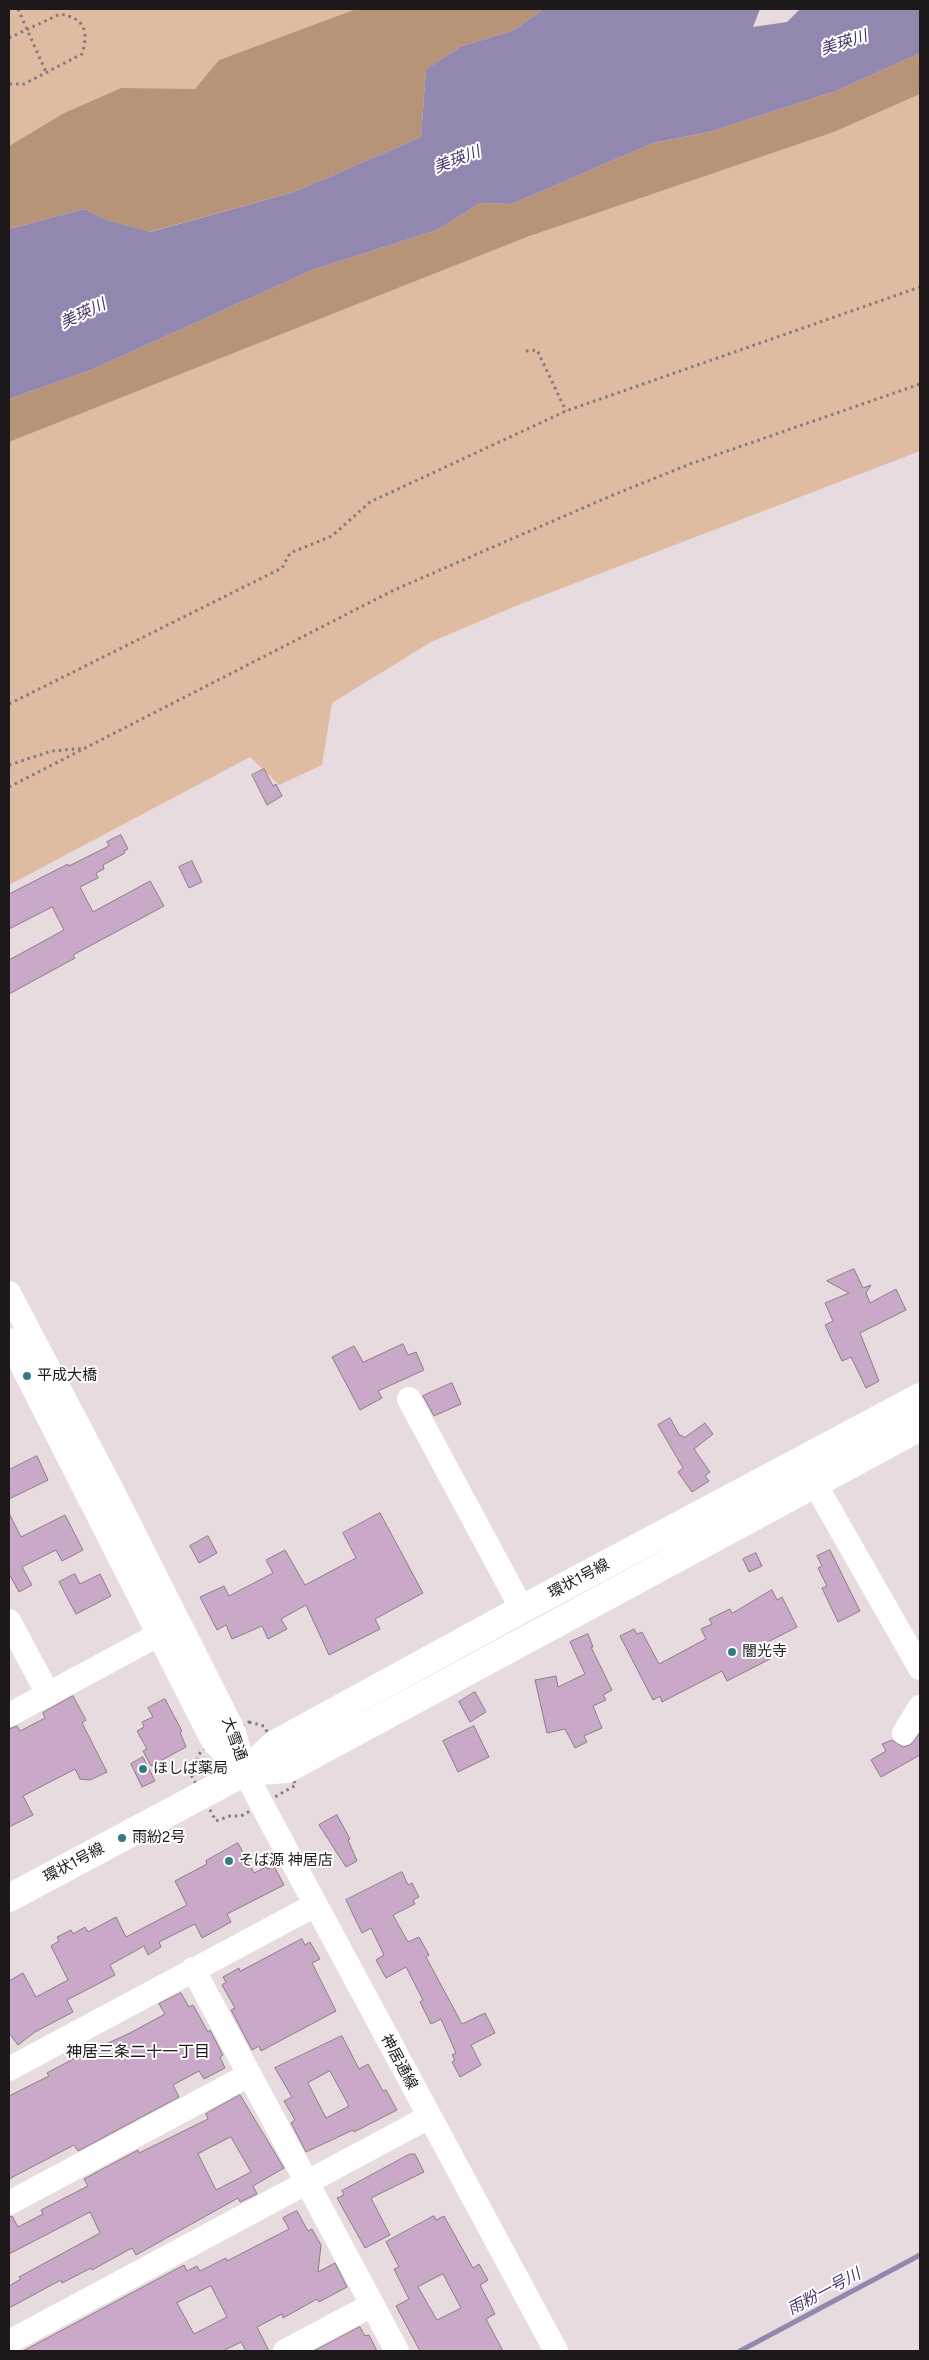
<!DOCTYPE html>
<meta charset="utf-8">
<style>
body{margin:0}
#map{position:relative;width:929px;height:2360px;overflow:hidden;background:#e8dbdf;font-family:Figtree,sans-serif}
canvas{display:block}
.frame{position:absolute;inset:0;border:10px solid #1d191a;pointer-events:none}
</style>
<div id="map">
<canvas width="929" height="2360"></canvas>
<div class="frame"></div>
</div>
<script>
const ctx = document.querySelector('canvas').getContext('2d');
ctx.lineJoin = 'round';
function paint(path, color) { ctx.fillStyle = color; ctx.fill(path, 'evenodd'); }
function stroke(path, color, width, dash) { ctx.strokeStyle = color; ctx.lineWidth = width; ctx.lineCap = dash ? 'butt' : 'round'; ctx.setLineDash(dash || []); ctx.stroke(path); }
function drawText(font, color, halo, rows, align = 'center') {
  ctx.font = font + ' Figtree,"Noto Sans JP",sans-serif'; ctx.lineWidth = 4; ctx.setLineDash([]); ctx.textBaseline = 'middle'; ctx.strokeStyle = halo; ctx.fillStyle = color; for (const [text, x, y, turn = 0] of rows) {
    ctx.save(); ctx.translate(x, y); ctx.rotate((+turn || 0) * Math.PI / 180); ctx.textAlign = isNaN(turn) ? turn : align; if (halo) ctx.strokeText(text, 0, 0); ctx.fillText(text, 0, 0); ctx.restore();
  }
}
paint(new Path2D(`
 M9 9H356L219 60 195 90 121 88 64 113 9 146Z
 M920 94V451L518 605 431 642 332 703 322 765 279 785 250 757 9 885V442L527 237 834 132Z`), '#debba1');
paint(new Path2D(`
 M356 9H544L512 31 462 46 426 69 421 137 294 192 149 232 107 220 84 209 9 229V146L64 113 121 88 195 89 219 60Z
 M920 53V94L834 132 527 237 9 442V399L91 370 312 270 437 230 480 203 512 204 653 143 709 132 836 91Z`), '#b79378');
paint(new Path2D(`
 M544 9H760L753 27 787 22 800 9H920V53L836 91 709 132 653 143 512 204 480 203 437 230 312 270 91 370 9 399V229L84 209 107 220 150 232 294 192 421 137 426 69 462 46 512 31Z`), '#9288af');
stroke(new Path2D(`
 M740 2351 920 2255`), '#9288af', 5);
const building = new Path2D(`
 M264 769 273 786 276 784 282 796 267 805 252 775Z
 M121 835 128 849 124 851 125 853 103 865 104 869 96 873 98 878 80 887 93 912 150 881 164 906 73 955 75 958 9 994V960L64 930 52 907 9 929V894L68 864 69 866 109 846 107 842Z
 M192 861 202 882 189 888 179 867Z
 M854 1269 863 1288 871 1285 866 1293 870 1303 896 1289 906 1310 860 1333 879 1381 866 1388 851 1357 842 1361 825 1325 833 1321 825 1303 849 1293 827 1281Z
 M403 1344 408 1355 416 1352 424 1370 378 1391 382 1398 360 1410 332 1357 354 1346 363 1362Z
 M452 1383 461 1404 434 1416 423 1396Z
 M670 1418 680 1436 682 1435 684 1438 705 1423 713 1434 694 1449 710 1472 705 1476 709 1481 692 1492 678 1472 683 1468 658 1425Z
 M37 1456 48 1480 9 1499V1470Z
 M9 1513 21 1537 65 1515 83 1550 62 1561 56 1550 22 1567 32 1585 19 1592 9 1574Z
 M380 1513 423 1593 375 1619 380 1629 329 1655 306 1605 281 1619 287 1629 268 1639 262 1626 232 1639 226 1625 217 1630 200 1597 224 1586 229 1596 273 1573 266 1560 285 1550 305 1585 356 1558 343 1533Z
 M208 1536 217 1553 199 1563 190 1546Z
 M830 1550 860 1611 838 1622 822 1588 827 1586 818 1568 822 1566 817 1556Z
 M756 1553 762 1566 749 1572 743 1559Z
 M75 1574 80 1584 100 1574 111 1596 76 1614 59 1582Z
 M772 1590 777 1600 782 1597 797 1627 762 1645 770 1659 727 1681 722 1671 662 1702 660 1696 653 1700 620 1636 634 1629 637 1634 642 1632 659 1664 706 1639 701 1629 712 1624 709 1619 730 1609 732 1613Z
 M588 1634 593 1647H591L612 1690 603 1695 606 1700 593 1706 602 1728 584 1736 587 1742 575 1748 565 1729 547 1733 535 1680 556 1676 558 1687 585 1674 570 1642Z
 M475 1692 486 1712 470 1722 459 1702Z
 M73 1696 86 1720 82 1723 107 1772 90 1780 80 1779 75 1769 23 1796 33 1815 9 1827V1729L17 1726 20 1731 45 1718 43 1713Z
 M165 1699 182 1731 180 1732 186 1747 151 1766 143 1751 147 1749 137 1731 144 1727 142 1722 153 1717 148 1708Z
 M474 1726 489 1757 458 1772 443 1741Z
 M920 1733V1755L881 1777 871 1760 886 1751 882 1744 892 1740 903 1747 910 1745Z
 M143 1757 155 1781 142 1787 131 1764Z
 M337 1815 350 1839 348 1840 357 1861 346 1867 319 1825Z
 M238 1843 254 1873 266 1867 268 1869 274 1866 284 1885 227 1914 231 1922 202 1938 195 1924 159 1942 161 1947 148 1955 144 1946 110 1965 115 1975 67 2000 73 2012 35 2032 18 2045 9 2033V1981L23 1973 36 1997 68 1980 51 1946 59 1941 57 1937 71 1930 73 1934 85 1927 88 1932 116 1917 126 1937 187 1905 175 1881 207 1864 206 1861Z
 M402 1872 408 1885 412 1883 419 1897 413 1900 415 1904 393 1915 408 1942 419 1937 429 1955 426 1957 462 2024 485 2013 495 2033 471 2045 481 2065 460 2077 452 2062 455 2060 452 2055 456 2053 441 2019 431 2024 420 2002 423 2000 406 1967 386 1978 376 1960 384 1955 371 1928 362 1933 346 1900Z
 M302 1939 305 1945 310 1942 320 1959 312 1963 336 2011 261 2051 259 2046 252 2050 231 2010 235 2008 222 1985 226 1982 223 1977 239 1968 240 1971Z
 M181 1993 189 2007 193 2005 208 2032 210 2030 223 2055 220 2057 225 2068 204 2079 199 2071 173 2085 179 2097 78 2151 74 2145 9 2179V2096L49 2076 47 2073 103 2043 104 2045 130 2033 165 2014 159 2004Z
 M342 2036 359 2069 368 2064 383 2091 386 2090 397 2110 354 2132 353 2130 306 2152 291 2123 295 2120 284 2101 292 2097 275 2068ZM330 2071 349 2106 326 2118 308 2083Z
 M240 2095 284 2168 253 2186 257 2194 240 2202 238 2198 136 2255 132 2248 92 2270 91 2268 62 2283 61 2280 9 2308V2286L21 2279 19 2277 100 2233 90 2212 9 2254V2217L12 2216 18 2227 43 2214 41 2210 88 2186 84 2179 138 2150 139 2153 208 2119 206 2114ZM231 2137 251 2172 216 2190 198 2154Z
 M410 2154H415L424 2172 371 2198 390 2235 365 2248 337 2198 344 2195 342 2191Z
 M297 2211 308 2231 312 2229 321 2245 318 2272 335 2263 347 2287 319 2302 317 2299 283 2318 282 2314 257 2327 269 2351H246L241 2342 223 2351H23L184 2265 187 2271 197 2266 200 2271 226 2258 227 2261 289 2229 283 2218ZM211 2286 227 2317 194 2334 177 2303Z
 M434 2216 436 2220 444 2216 473 2268 479 2264 488 2280 480 2285 495 2314 486 2319 503 2351H420L396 2306 409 2299 394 2269 399 2267 386 2242ZM443 2274 461 2308 437 2320 418 2287Z
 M360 2327 365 2336 369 2335 377 2351H314Z`);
paint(building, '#c9a8c8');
stroke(building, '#877f86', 1);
stroke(new Path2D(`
 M18 9 46 72
 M9 38 60 14C85 18 89 32 82 54L24 84H9
 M526 351 537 350 566 411
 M9 704 282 568 290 553 332 536 370 502 566 411 920 287
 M9 765 52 751 86 748
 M9 787 394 590 613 495 690 464 920 384
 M249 1722 264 1726 296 1785 241 1816H230L216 1821 190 1773 201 1751Z`), '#837a7d', 3, [2.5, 4]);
stroke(new Path2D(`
 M9 1293 109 1484 234 1732 245 1772 262 1805 556 2351
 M9 1340 214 1743 245 1772
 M409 1399 522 1609
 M815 1484 920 1668
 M9 1621 48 1694
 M9 1715 171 1628
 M904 1733 920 1707
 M193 1969 397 2351
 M9 2069 315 1905
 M9 2203 249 2075
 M9 2342 429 2117
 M285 2351 372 2305`), '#fff', 24);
stroke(new Path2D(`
 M245 1772 287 1769 920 1427
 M9 1898 245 1772 275 1744 522 1609 920 1397`), '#fff', 28);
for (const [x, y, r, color] of [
 [27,1376,5,"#327b81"],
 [732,1652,5,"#327b81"],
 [143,1769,5,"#327b81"],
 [122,1838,5,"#327b81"],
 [229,1861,5,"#327b81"]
]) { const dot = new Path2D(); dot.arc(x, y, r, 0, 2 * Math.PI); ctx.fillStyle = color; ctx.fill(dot); stroke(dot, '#fff', 2); }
drawText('15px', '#1d191a', '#fff', [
 ["平成大橋",37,1376],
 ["闇光寺",742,1652],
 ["ほしば薬局",153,1769],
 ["雨紛2号",132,1838],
 ["そば源 神居店",239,1861]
], 'left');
drawText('15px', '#1d191a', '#fff', [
 ["環状1号線",579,1579,-28],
 ["大雪通",234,1739,70],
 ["環状1号線",74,1863,-28],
 ["神居通線",399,2062,62]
]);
drawText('italic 16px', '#48386c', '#fff', [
 ["美瑛川",844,43,-18],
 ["美瑛川",457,160,-21],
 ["美瑛川",83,314,-25],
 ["雨粉一号川",824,2292,-28]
]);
drawText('16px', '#1d191a', '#fff', [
 ["神居三条二十一丁目",138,2052]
]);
</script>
